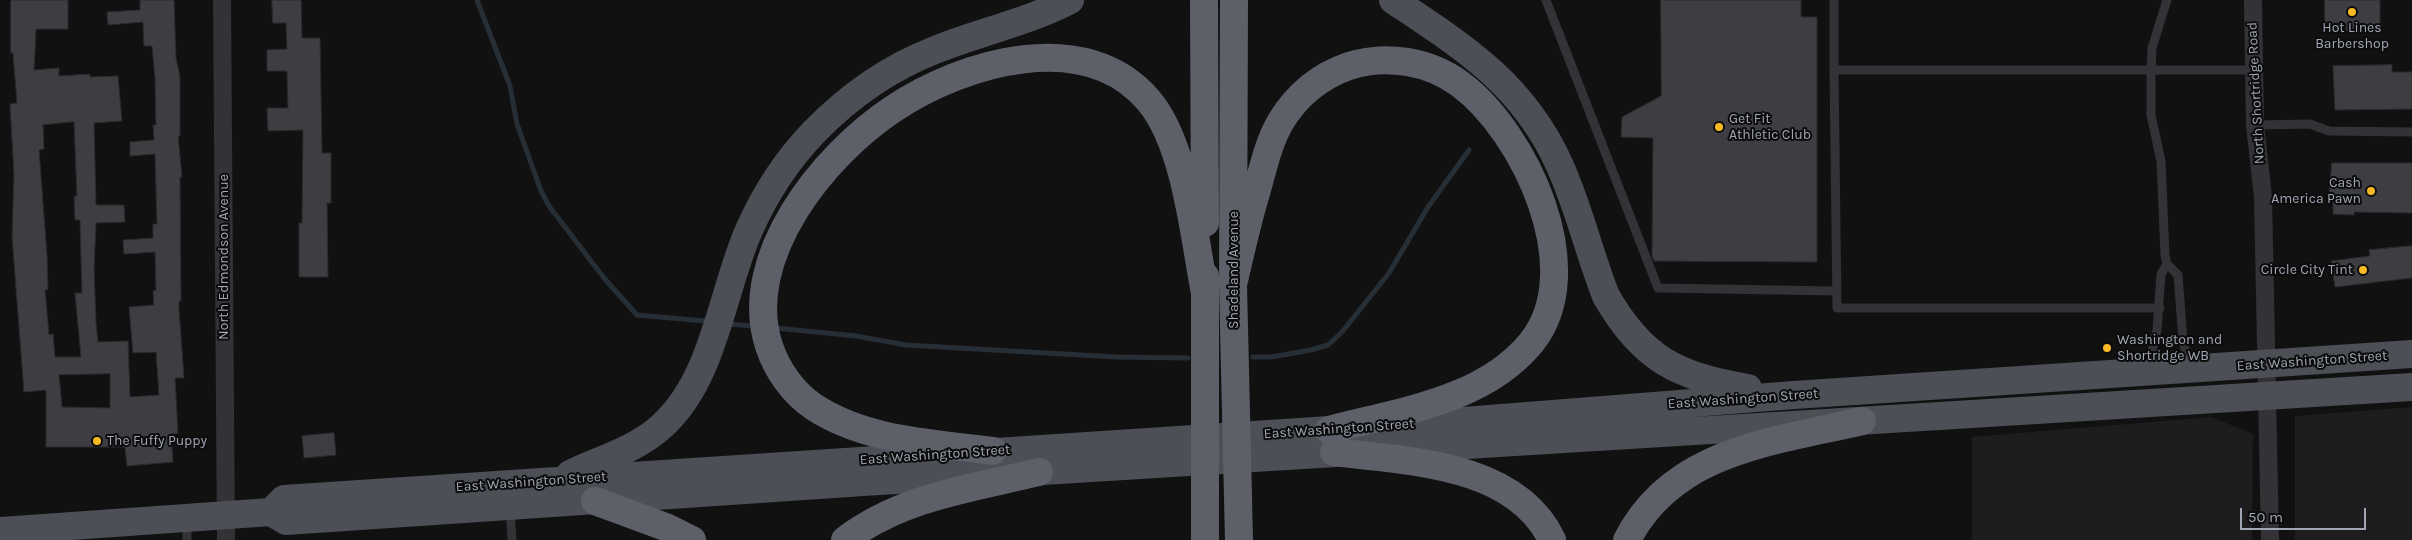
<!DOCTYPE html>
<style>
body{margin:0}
#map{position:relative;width:2412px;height:540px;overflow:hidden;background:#111112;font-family:Karla,sans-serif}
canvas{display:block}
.scale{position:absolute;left:2240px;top:508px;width:126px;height:22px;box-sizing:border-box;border:2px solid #a1a6b4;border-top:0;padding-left:6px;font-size:15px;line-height:18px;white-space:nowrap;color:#a1a6b4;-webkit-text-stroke:4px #0c0c0d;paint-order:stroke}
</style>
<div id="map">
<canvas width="2412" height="540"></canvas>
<div class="scale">50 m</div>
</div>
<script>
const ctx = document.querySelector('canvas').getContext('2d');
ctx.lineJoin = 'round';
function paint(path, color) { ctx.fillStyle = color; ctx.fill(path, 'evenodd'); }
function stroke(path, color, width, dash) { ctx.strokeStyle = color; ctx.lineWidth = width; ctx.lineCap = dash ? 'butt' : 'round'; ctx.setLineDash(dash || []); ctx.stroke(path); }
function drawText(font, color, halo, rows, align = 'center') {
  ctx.font = font + ' Karla,sans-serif'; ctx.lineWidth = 4; ctx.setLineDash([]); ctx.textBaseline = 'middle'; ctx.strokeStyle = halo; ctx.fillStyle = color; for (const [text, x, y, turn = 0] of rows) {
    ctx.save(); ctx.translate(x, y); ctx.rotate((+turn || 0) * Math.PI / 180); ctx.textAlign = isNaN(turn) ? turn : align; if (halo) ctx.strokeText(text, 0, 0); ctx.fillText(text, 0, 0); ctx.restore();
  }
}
paint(new Path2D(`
 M2412 407V540H2295V416Z
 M2211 417 2253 434 2252 540H1972V437Z`), '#1d1d1f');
stroke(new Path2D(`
 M477 0 510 86 517 124 541 191 549 206 604 278 637 315 705 321
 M728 324 753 326
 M776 328 856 336 906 345 1116 357 1188 358
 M1253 357H1271L1311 350 1328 345 1342 332 1389 273 1428 207 1469 150`), '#272f36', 5);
const building = new Path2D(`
 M11 0H68V29H36L34 70 59 68V76L90 74V77L118 76 122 121 94 123 96 205H124L125 222 96 223 94 268 96 323 98 342 128 341 130 397 159 395 156 352 133 353 129 307 154 305 153 291 156 290 155 252 124 254 123 240 153 238V224H157L155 154 130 156V142L154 140 153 125H156L155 78 152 46H144L143 22 108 25 107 12 140 10V0H174L176 58 180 77V136H178L182 177H180L181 301H179V309L184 378H175L178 433 171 434 173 462 127 466 125 447H46V390L24 392 12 236 14 175 10 104 17 103 13 53H11ZM74 122 77 196H74L75 220H80L82 293H75L81 357H55L53 334 49 335 45 290H48L47 256 39 150 44 149 43 125ZM110 374V408L62 407 59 375Z
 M272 0H301L302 38H320L322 153H331V203H327L328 277H299V223H302L303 130 268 131 267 108H288L287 71H267V50L287 49 286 23H273Z
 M1661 0H1801V17H1817V262L1654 261 1652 256 1653 138 1621 137 1622 117 1661 96Z
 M2325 0H2380V32L2349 33 2346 30V23H2325Z
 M2392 65V72H2412V109L2335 110 2333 66Z
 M2332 163H2412V213L2354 212V215L2333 214V199H2329Z
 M2412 246V278L2335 287 2331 261 2370 256 2369 250Z
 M334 433 336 455 304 458 302 436Z`);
paint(building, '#3d3e42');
stroke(building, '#2b2b2e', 1);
stroke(new Path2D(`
 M1546 0 1658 288 1836 291
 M1834 0V70H2253
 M2167 0 2152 48 2151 71V115L2161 161 2165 255 2167 264 2178 275 2183 341 2189 365
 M1834 70 1837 308H2160
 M2255 125 2310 124 2329 131 2412 132
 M2148 369 2157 330 2161 274 2167 264
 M510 509 512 540
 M187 540V520`), '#323237', 9);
stroke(new Path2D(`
 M222 0 226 540
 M2253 0 2255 125 2263 197 2270 540`), '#323237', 18);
stroke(new Path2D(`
 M1393 0C1464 47 1524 85 1560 166 1579 208 1589 253 1606 296 1642 359 1678 377 1748 388
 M570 474C601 459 638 449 663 425 714 379 722 291 749 230 765 194 787 160 814 132 848 97 889 68 935 50 979 32 1028 22 1070 0
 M271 512 284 499 1451 422 1794 395 2412 354
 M0 531 271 512 286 521 863 482 2412 387`), '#4d4f57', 28);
stroke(new Path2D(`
 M1204 0 1205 223
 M1234 0 1233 285 1239 540
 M1205 276V540
 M1233 285C1240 254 1247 223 1256 193 1263 169 1268 143 1281 121 1297 95 1320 76 1349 66 1386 54 1429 61 1460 84 1525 132 1590 271 1531 343 1482 402 1399 411 1329 430
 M993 451C933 443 866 441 814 407 793 393 777 370 769 346 740 257 824 155 893 109 963 62 1086 26 1149 101 1186 145 1194 237 1205 293
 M1334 452C1407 461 1516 463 1552 540
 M595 501 668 528 692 540
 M845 540C901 497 972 488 1039 472
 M1627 540C1673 450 1773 442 1862 421`), '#5d6069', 28);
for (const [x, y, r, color] of [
 [2352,12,5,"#f9b922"],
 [1719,127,5,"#f9b922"],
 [2371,191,5,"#f9b922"],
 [2363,270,5,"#f9b922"],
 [2107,348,5,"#f9b922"],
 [97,441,5,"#f9b922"]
]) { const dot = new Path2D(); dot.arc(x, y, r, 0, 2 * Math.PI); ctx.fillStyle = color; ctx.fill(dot); stroke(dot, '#0c0c0d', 2); }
drawText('14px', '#a1a6b4', '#0c0c0d', [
 ["Hot Lines",2352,28,"center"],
 ["Barbershop",2352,44,"center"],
 ["Get Fit",1729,119],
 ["Athletic Club",1729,135],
 ["Cash",2361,183,"right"],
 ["America Pawn",2361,199,"right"],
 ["Circle City Tint",2353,270,"right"],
 ["Washington and",2117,340],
 ["Shortridge WB",2117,356],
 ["The Fuffy Puppy",107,441]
], 'left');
drawText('14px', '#a1a6b4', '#0c0c0d', [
 ["North Shortridge Road",2256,93,-93],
 ["North Edmondson Avenue",224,257,-90],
 ["Shadeland Avenue",1234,270,-90],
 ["East Washington Street",2312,361,-4],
 ["East Washington Street",1743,399,-4],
 ["East Washington Street",1339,429,-4],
 ["East Washington Street",935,455,-4],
 ["East Washington Street",531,482,-4]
]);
</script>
